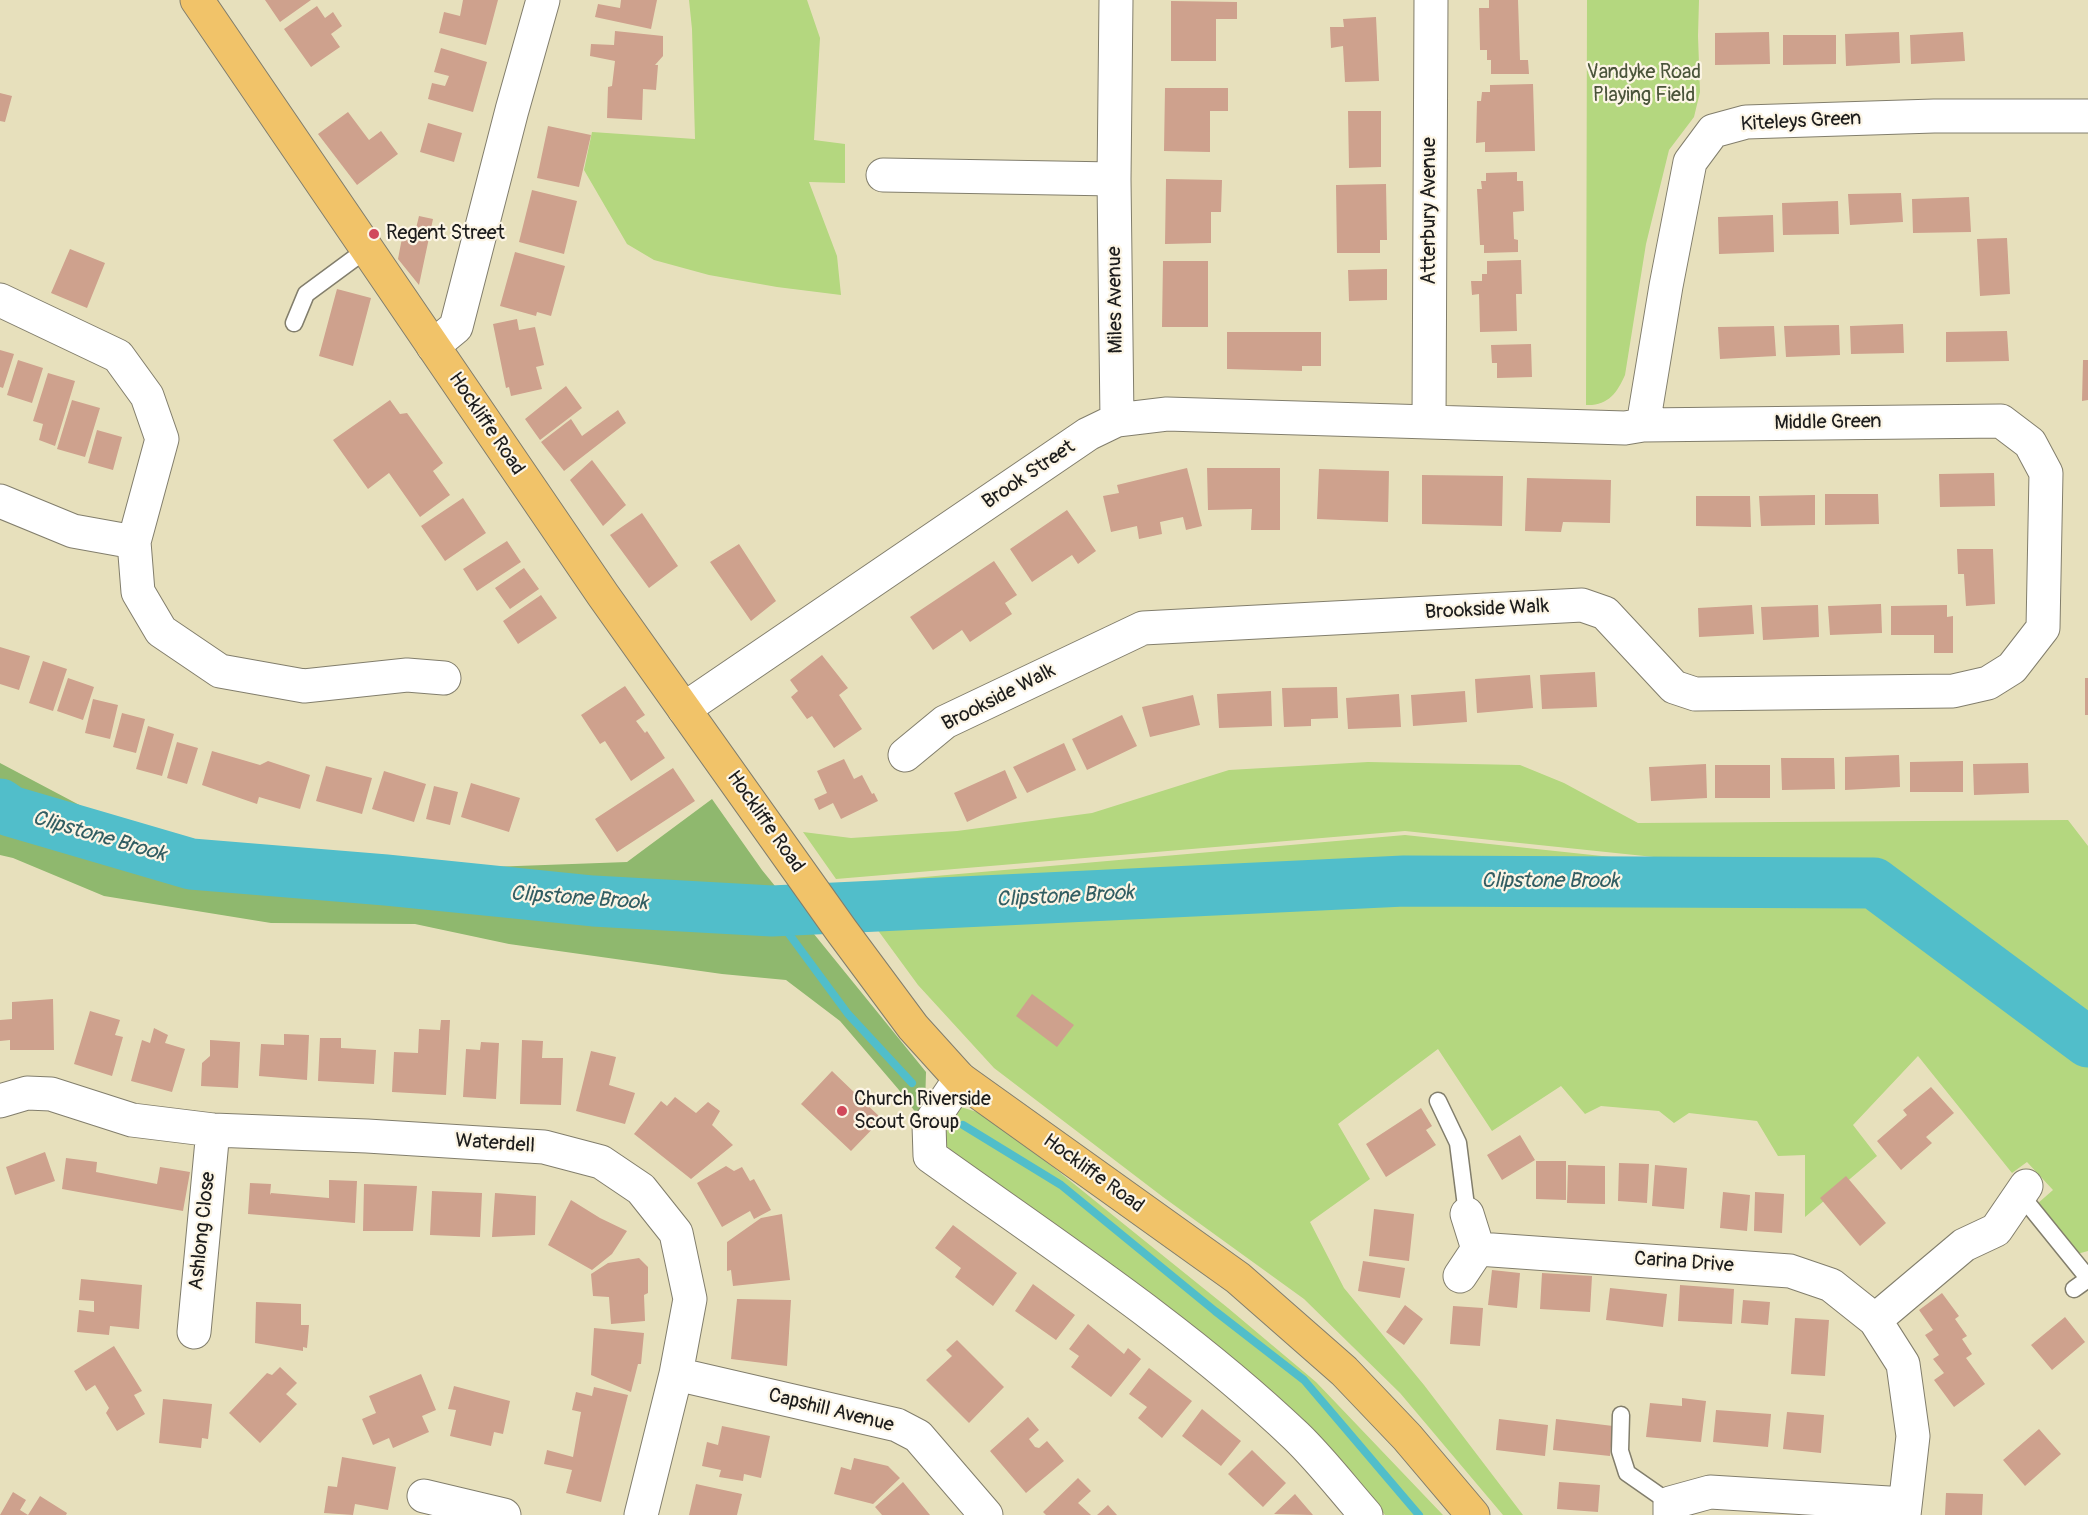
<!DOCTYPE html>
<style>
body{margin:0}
canvas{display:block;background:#e7e0bc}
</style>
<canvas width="2088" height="1515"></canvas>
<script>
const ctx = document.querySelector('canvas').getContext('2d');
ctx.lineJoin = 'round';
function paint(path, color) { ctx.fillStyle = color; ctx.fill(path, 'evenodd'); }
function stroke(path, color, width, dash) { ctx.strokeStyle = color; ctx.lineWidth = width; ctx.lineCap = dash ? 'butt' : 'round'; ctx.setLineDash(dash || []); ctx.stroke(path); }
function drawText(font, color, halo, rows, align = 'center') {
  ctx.font = font + ' Pangolin,sans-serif'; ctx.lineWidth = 4.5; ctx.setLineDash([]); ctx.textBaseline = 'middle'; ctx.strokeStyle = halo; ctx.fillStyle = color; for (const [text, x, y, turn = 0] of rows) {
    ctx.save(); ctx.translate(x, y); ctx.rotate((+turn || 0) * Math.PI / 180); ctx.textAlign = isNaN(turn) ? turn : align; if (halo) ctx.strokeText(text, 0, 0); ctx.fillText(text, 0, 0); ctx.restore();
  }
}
paint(new Path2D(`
 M689 0H807L820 38 814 140 845 144V183L809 182 837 256 841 295 777 287 709 275 654 260 627 244 584 170 592 132 695 139 692 29Z
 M1587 0H1699L1698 36 1700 92 1694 117 1669 150 1646 244 1625 375C1617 393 1608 406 1586 405Z
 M1368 762 1520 765 1564 783 1638 823 2068 820 2088 846V1040L1874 880 1405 831 836 879 803 832 851 838 957 831 1092 813 1229 770Z
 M1405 835 1874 885 2088 1044V1251L2077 1254 2037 1204 2053 1190 2027 1162 2012 1173 1918 1056 1853 1125 1877 1156 1805 1217V1155L1778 1156 1757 1121 1689 1113 1674 1123 1659 1111 1601 1106 1585 1114 1561 1086 1492 1131 1438 1049 1338 1124 1370 1179 1310 1222 1344 1288 1424 1385 1523 1515H1503L1400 1393 1304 1299 1163 1197 994 1068 918 985 844 884Z
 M961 1107 980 1113 1053 1167 1228 1308 1316 1382 1443 1515H1385L1301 1417 1155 1297 956 1156 944 1143 947 1126Z`), '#b4d77f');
paint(new Path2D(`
 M0 763 123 828 258 852 490 867 627 862 712 799 762 870 926 1072 925 1107 919 1117 899 1090 840 1021 786 980 722 974 509 944 415 924 271 923 104 896 13 858 0 855Z`), '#8fb86e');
stroke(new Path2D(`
 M772 911 848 1014 912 1083
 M963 1125 1061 1185 1215 1311 1304 1380 1419 1515`), '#51beca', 8);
stroke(new Path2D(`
 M0 804 10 811 191 864 386 880 593 901 772 911 1404 881 1874 883 2088 1042`), '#51beca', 51);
paint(new Path2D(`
 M265 0H311L280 22Z
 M463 0H498L486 45 439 33 444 12 460 16Z
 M621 0H657L651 29 595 17 598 4 620 8Z
 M1489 0H1518L1520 60H1528L1529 74H1491V60H1487V50H1480L1479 8H1489Z
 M1171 1 1237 2V19H1216V61H1171Z
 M317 6 325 18 333 12 342 26 331 34 340 47 311 67 284 29Z
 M1376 17 1379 81 1345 82 1343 46 1331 48 1330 27H1344L1343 19Z
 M615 31 663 36V56L655 65H658L656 90 643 89 642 120 607 118 608 87 612 86 615 61 590 56 591 44 614 45Z
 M1769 32 1770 64 1715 65V33Z
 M1899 32 1900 63 1846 66 1845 34Z
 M1963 32 1965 61 1911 64 1910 35Z
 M1783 35H1836V64L1783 65Z
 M441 48 487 62 473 112 428 99 432 83 445 86 449 76 434 72Z
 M1533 84 1535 151 1485 152V142L1476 143 1477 101H1481L1482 92H1490V85Z
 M1165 88H1228V111H1210V152L1164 151Z
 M0 93 12 96 5 122 0 121Z
 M1348 111H1381V167L1349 168Z
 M348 112 369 140 381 131 398 154 357 185 318 134Z
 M428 123 462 133 454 162 420 152Z
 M548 126 591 135 579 187 537 178Z
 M1517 172V181H1523L1524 211 1513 212 1514 239 1518 240V252L1484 253V245H1480L1477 189H1482L1481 181H1486V173Z
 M1166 179 1222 180 1221 212H1211V243L1165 244Z
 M1386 184 1387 240H1380V253H1337L1336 185Z
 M532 190 577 201 564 254 519 242Z
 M1901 193 1903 222 1850 225 1848 194Z
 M1969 197 1971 232 1913 233 1912 199Z
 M1838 201 1839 234 1783 235 1782 203Z
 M1773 215 1774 252 1719 254 1718 217Z
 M419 216 433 219 419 285 398 259 402 238 413 241Z
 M2007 238 2010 294 1980 296 1977 239Z
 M70 249 105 263 87 308 51 293Z
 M515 252 565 266 551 316 537 312 536 316 500 306Z
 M1521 260 1522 294H1516L1517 331 1480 332 1479 294 1472 295 1471 281H1482V274H1487V261Z
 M1163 261H1208V327H1162Z
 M1387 269V300L1349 301 1348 270Z
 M337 289 371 298 353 366 319 356Z
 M517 319 519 330 535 327 544 365 536 367 542 389 511 396 509 387 506 388 493 324Z
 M1903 324 1904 353 1851 354 1850 326Z
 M1839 325 1840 355 1786 357 1784 326Z
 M1774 326 1776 356 1720 359 1718 327Z
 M2007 331 2009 361 1946 362V332Z
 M1227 332H1321V366H1302V371L1227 369Z
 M1531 344 1532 377 1497 378V363H1492L1491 345Z
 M0 350 14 354 3 388 0 387Z
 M18 360 43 368 32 403 7 395Z
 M2083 360H2088V400L2082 401Z
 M48 373 75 381 55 446 39 440 43 424 33 421Z
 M566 386 582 408 540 440 525 419Z
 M72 400 100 408 85 457 57 449Z
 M390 400 400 414 407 413 443 463 433 471 450 495 420 517 389 473 368 489 333 440Z
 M618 410 626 423 564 471 541 442 571 419 582 436Z
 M97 430 122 437 113 470 88 463Z
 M592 460 626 505 603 526 570 480Z
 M1187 468 1202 526 1186 530 1183 517 1160 522 1162 534 1139 539 1137 526 1111 532 1103 496 1119 493 1117 485Z
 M1207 468H1280V530H1251L1252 509 1208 510Z
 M1319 469 1389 471 1388 522 1317 519Z
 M1994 473 1995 506 1940 507 1939 474Z
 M1422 475 1503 476 1502 526 1422 524Z
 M1527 478 1611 480 1610 523 1563 522 1561 532 1525 531Z
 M1825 494H1878L1879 524 1825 525Z
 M1815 495V525L1761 526 1759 496Z
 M1696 496H1750L1751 527 1696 526Z
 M463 498 486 533 445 561 421 526Z
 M1067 510 1096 551 1078 564 1072 555 1032 582 1010 549Z
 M642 513 678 566 649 588 610 535Z
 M507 541 521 562 477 591 463 569Z
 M739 544 776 601 751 621 710 562Z
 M1957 549H1993L1995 604 1966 606 1964 574H1958Z
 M994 561 1017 595 1005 603 1012 614 970 642 962 630 933 650 910 617Z
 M524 568 539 589 510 609 495 588Z
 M541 595 557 618 518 644 503 621Z
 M1881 604 1882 633 1830 635 1828 606Z
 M1752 605 1754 634 1699 637 1698 608Z
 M1818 605 1819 637 1763 640 1761 607Z
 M1947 605V617L1953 616V653H1934V635H1891V606Z
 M0 647 30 656 19 690 0 684Z
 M822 655 848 688 839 695 862 729 834 748 812 716 807 719 791 697 798 691 790 680Z
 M43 661 67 669 53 711 29 703Z
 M1595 672 1597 707 1542 709 1540 675Z
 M1530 675 1533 708 1477 713 1475 679Z
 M68 678 94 687 83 720 57 711Z
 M2085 678H2088V715H2085Z
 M625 686 645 715 636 721 645 733 647 731 665 758 631 781 605 741 600 744 581 715Z
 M1337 687 1338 718 1311 719V726L1284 727 1282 688Z
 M1271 691 1272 726 1219 728 1217 694Z
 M1465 691 1467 722 1413 726 1411 695Z
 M1399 694 1401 727 1348 729 1346 698Z
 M1193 695 1200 725 1150 737 1142 707Z
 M93 699 118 705 110 739 85 733Z
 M122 713 145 719 136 753 113 747Z
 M1122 715 1137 746 1087 770 1072 739Z
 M148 726 174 734 162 776 136 769Z
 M177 742 198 748 187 784 167 778Z
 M1064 743 1076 770 1027 793 1013 767Z
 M212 751 260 765 268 761 310 775 300 809 259 797 257 804 202 785Z
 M1899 755 1900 787 1845 790V757Z
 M1781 758H1834L1835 789 1782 790Z
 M844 759 854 779 862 775 872 794 874 793 878 801 841 819 833 803 819 810 814 799 827 793 817 771Z
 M1963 761V792H1910V762Z
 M2028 763 2029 793 1974 795 1973 764Z
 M1706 764 1707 798 1651 801 1649 767Z
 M1715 765H1770V798H1715Z
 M326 766 372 778 362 814 316 801Z
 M673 768 695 801 617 852 595 819Z
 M1005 770 1017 798 967 822 954 793Z
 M384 771 426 784 414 822 372 809Z
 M471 783 520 798 509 832 461 817Z
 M434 786 458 792 450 825 426 819Z
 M1032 994 1074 1025 1057 1047 1016 1016Z
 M53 999 54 1050H10V1040L0 1041V1020L12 1019V1002Z
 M90 1011 120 1020 115 1035 123 1037 112 1076 74 1064Z
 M441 1020H450L446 1095 392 1092 394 1052 418 1053 419 1029 440 1030Z
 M154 1028 168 1035 165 1043 185 1049 172 1092 131 1081 142 1040 150 1043Z
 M284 1034 309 1035 307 1080 259 1076 261 1044 284 1045Z
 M320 1038H341V1048L376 1050 374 1084 318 1081Z
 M210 1040 240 1042 238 1088 201 1086 202 1063 210 1056Z
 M522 1040 543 1041 542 1058H563L561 1105 520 1104Z
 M481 1042 499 1043 496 1099 463 1097 466 1049 480 1050Z
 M591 1051 616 1057 609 1085 635 1093 625 1124 576 1111Z
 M832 1071 882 1119 851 1151 801 1104Z
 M1931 1087 1954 1113 1926 1137 1932 1143 1901 1170 1877 1141 1907 1115 1903 1110Z
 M675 1097 696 1113 708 1102 720 1111 712 1125 733 1145 691 1179 634 1134 661 1101 667 1106Z
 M1421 1108 1432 1126 1426 1130 1436 1145 1386 1177 1366 1144Z
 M1520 1135 1535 1160 1502 1180 1487 1155Z
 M45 1152 55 1181 15 1195 6 1167Z
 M66 1158 97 1162 96 1172 157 1184 160 1167 190 1172 183 1211 62 1189Z
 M1536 1161H1566V1200L1536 1199Z
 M1619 1163 1649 1164 1647 1203 1618 1201Z
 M1568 1165 1605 1166V1204L1567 1203Z
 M1655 1165 1687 1168 1684 1209 1652 1206Z
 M726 1166 734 1171 742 1167 750 1181 754 1179 771 1210 754 1219 750 1211 722 1227 697 1183Z
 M1846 1176 1886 1223 1860 1246 1820 1198Z
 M329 1180 357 1181 355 1223 248 1214 250 1183 271 1184 270 1195 271 1193 329 1198Z
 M364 1184 417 1186 413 1231H363Z
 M432 1191 482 1193 480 1237 430 1235Z
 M1723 1192 1750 1195 1747 1231 1720 1228Z
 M1755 1192 1784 1194 1782 1233 1754 1231Z
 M495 1193 536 1196 535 1235 492 1237Z
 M571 1200 600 1218 627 1231 612 1254 592 1270 548 1245Z
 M1374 1209 1414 1214 1409 1261 1369 1256Z
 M782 1214 790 1280 733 1286 731 1270 727 1271V1242L761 1218Z
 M953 1225 1017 1273 993 1306 955 1277 961 1268 935 1248Z
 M639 1258 648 1267V1293L644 1295 645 1321 611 1324 609 1297 593 1296 591 1274 608 1263Z
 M1363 1261 1405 1268 1400 1298 1358 1291Z
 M1492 1270 1520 1273 1517 1308 1488 1305Z
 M1542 1273 1592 1276 1590 1312 1540 1309Z
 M81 1279 142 1285 139 1329 110 1326 109 1335 77 1332 79 1310 94 1312V1301L79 1300Z
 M1033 1284 1075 1315 1056 1340 1015 1311Z
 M1680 1285 1734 1289 1732 1324 1678 1321Z
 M1610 1288 1667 1294 1663 1327 1606 1320Z
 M1942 1293 1959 1316 1955 1319 1967 1336 1962 1339 1972 1354 1966 1358 1985 1384 1954 1407 1934 1380 1944 1373 1933 1359 1939 1355 1925 1335 1933 1330 1919 1310Z
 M737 1299 791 1300 787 1366 731 1359Z
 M1743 1300 1770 1302 1768 1325 1741 1323Z
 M256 1302 301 1304V1325H309L307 1348 303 1347V1351L255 1343Z
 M1405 1305 1423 1319 1404 1345 1386 1332Z
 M1453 1306 1483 1308 1480 1346 1450 1344Z
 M2065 1317 2085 1342 2052 1370 2031 1345Z
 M1795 1318 1829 1320 1825 1376 1791 1374Z
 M1088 1324 1124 1354 1128 1348 1141 1359 1111 1397 1071 1367 1079 1356 1069 1349Z
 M594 1328 644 1333 641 1364H638L631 1392 591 1375Z
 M957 1340 1004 1387 969 1423 926 1380 952 1356 946 1350Z
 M114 1346 142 1391 134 1395 145 1414 117 1431 106 1413 109 1408 95 1385 86 1391 74 1371Z
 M280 1367 297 1383 286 1394 297 1404 260 1443 229 1413 267 1373 272 1375Z
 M1149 1368 1192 1401 1162 1438 1138 1418 1147 1407 1129 1394Z
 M421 1374 436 1410 422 1416 429 1432 393 1448 389 1438 373 1445 362 1419 376 1413 369 1396Z
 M454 1386 510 1401 503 1434 494 1432 491 1446 450 1436 456 1410 448 1409Z
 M594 1387 628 1395 601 1502 566 1493 572 1470 544 1464 547 1450 573 1457 581 1412 572 1410 576 1392 592 1396Z
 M1682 1398 1706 1401 1701 1442 1646 1437 1650 1403 1682 1406Z
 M163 1399 212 1404 208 1439 202 1438 201 1448 159 1443Z
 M1202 1409 1241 1441 1221 1466 1182 1436Z
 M1716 1410 1771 1414 1768 1447 1713 1442Z
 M1787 1412 1824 1415 1821 1453 1783 1449Z
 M1028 1417 1039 1430 1029 1439 1035 1447 1039 1448 1047 1441 1064 1461 1026 1493 990 1451Z
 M1499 1419 1548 1425 1545 1456 1496 1450Z
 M1556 1419 1613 1426 1610 1456 1553 1450Z
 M722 1426 770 1436 761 1478 744 1474 743 1481 719 1477 721 1470 702 1466 707 1442 718 1445Z
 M2039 1429 2061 1454 2025 1486 2003 1460Z
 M1252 1450 1286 1483 1263 1507 1228 1474Z
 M342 1457 396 1467 388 1510 355 1504 353 1515 324 1513 328 1486 337 1487Z
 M854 1458 888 1466 900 1478 873 1504 834 1494 841 1467 851 1470Z
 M1078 1478 1091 1491 1078 1503 1091 1515H1046L1043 1512Z
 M903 1482 930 1515H882L875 1507Z
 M1559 1482 1600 1485 1598 1512 1557 1509Z
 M696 1484 742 1494 737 1515H689Z
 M13 1492 26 1500 20 1510 28 1515 40 1496 67 1513 66 1515H0Z
 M1946 1493 1983 1494 1982 1515H1945Z
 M1295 1494 1313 1515 1274 1514Z
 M1108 1505 1117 1515H1097Z`), '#cea18d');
const service = new Path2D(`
 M294 323 306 294 367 249
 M1438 1101 1458 1143 1467 1214
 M2020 1194 2088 1278
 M2074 1289 2088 1279
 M1621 1415 1620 1451 1627 1473 1670 1503`);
const minor = new Path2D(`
 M1116 0 1114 179 1117 420
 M883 175 1114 179
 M0 300 118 356 147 396 162 439 134 542 138 592 161 631 220 671 304 686 407 675 444 678
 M433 346 456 327 512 110 543 0
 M1429 422 1431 0
 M1643 425 1666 286 1690 162 1713 131 1746 122 1934 116H2088
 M0 501 73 531 134 542
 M684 709 1088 434 1117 420 1167 414 1625 428 1643 425 2001 421 2030 443 2046 473 2043 628 2012 668 1988 683 1953 691 1695 694 1674 687 1605 613 1582 605 1143 628 945 722 905 755
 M960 1079 929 1125 930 1156C1053 1244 1187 1332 1296 1436 1321 1460 1343 1489 1366 1515
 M0 1101 27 1093 51 1094 132 1120 213 1130 367 1136 544 1147 601 1162 641 1189 676 1233 690 1299 676 1374 641 1515
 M1478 1249 1790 1271 1831 1285 1875 1320 1903 1364 1913 1436 1904 1515
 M1460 1276 1478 1249 1467 1214
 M1875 1320 1964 1245 1996 1230 2026 1186
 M194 1332 213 1130
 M676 1374 897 1425 918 1436 986 1515
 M424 1496 504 1515
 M1670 1515V1503L1710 1492 1905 1504`);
const primary = new Path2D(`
 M197 0 603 595 841 930 913 1027 960 1079 1238 1278 1344 1371 1407 1437 1473 1515`);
stroke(service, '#827e6c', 19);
stroke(minor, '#827e6c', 35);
stroke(primary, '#827e6c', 35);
stroke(service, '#fff', 16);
stroke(minor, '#fff', 33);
stroke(primary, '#f1c369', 33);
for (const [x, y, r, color] of [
 [374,234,6,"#d1495b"],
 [842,1111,6,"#d1495b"]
]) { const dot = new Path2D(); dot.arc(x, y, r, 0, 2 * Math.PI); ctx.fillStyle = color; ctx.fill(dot); stroke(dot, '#fcf5e5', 2); }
drawText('20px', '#4a543a', '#fcf5e5', [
 ["Vandyke Road",1644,73],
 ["Playing Field",1644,96]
]);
drawText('20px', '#1c1c1c', '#fcf5e5', [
 ["Kiteleys Green",1801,122,-3],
 ["Atterbury Avenue",1430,211,-90],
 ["Miles Avenue",1116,300,-91],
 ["Middle Green",1828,423,-1],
 ["Hockliffe Road",486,424,56],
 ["Brook Street",1029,475,-34],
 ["Brookside Walk",1487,610,-3],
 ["Brookside Walk",999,698,-27],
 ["Hockliffe Road",765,822,55],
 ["Waterdell",495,1144,4],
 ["Hockliffe Road",1093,1174,36],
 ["Ashlong Close",203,1231,-84],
 ["Carina Drive",1684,1263,4],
 ["Capshill Avenue",831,1411,14]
]);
drawText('20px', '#1c1c1c', '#fcf5e5', [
 ["Regent Street",386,234],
 ["Church Riverside",854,1100],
 ["Scout Group",854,1123]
], 'left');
drawText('italic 21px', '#315d62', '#fcf5e5', [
 ["Clipstone Brook",99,837,16],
 ["Clipstone Brook",1550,882],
 ["Clipstone Brook",1065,897,-3],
 ["Clipstone Brook",579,899,4]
]);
</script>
